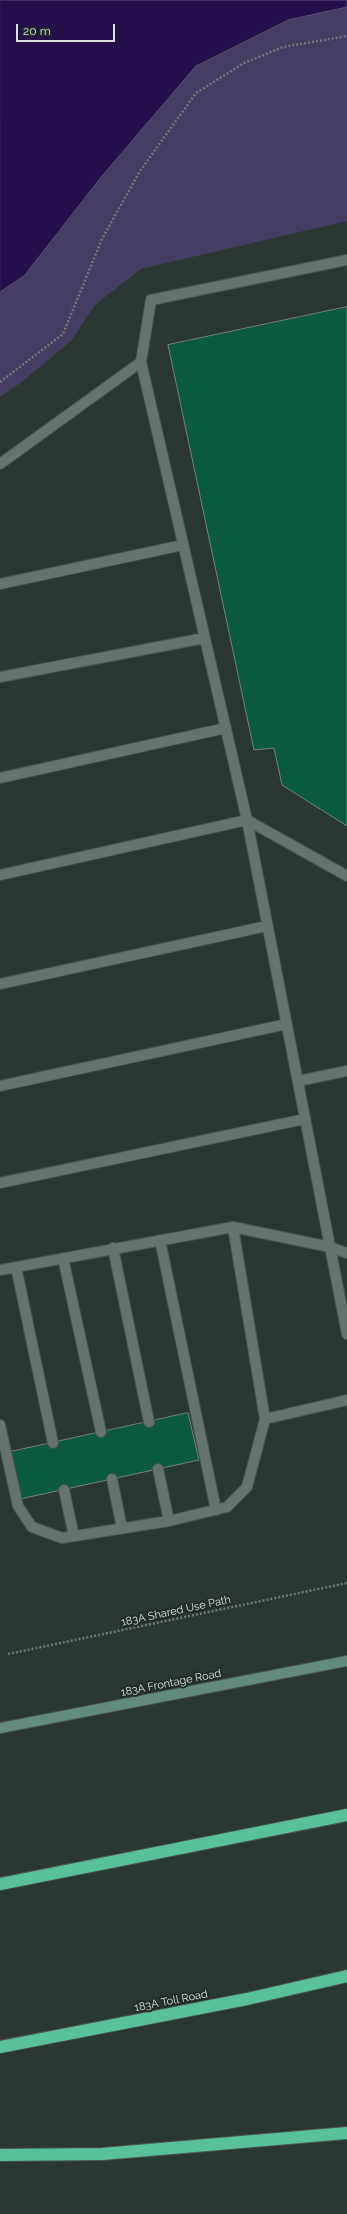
<!DOCTYPE html>
<style>
body{margin:0}
#map{position:relative;width:347px;height:2214px;overflow:hidden;background:#2b3732;font-family:Raleway,sans-serif}
canvas{display:block}
.scale{position:absolute;left:16px;top:24px;width:99px;height:18px;box-sizing:border-box;border:2px solid #d9e0dd;border-top:0;padding-left:5px;font-size:12px;line-height:14px;white-space:nowrap;color:#d9e0dd;-webkit-text-stroke:3px #222d28;paint-order:stroke}
</style>
<div id="map">
<canvas width="347" height="2214"></canvas>
<div class="scale">20 m</div>
</div>
<script>
const ctx = document.querySelector('canvas').getContext('2d');
ctx.lineJoin = 'round';
function paint(path, color) { ctx.fillStyle = color; ctx.fill(path, 'evenodd'); }
function stroke(path, color, width, dash) { ctx.strokeStyle = color; ctx.lineWidth = width; ctx.lineCap = dash ? 'butt' : 'round'; ctx.setLineDash(dash || []); ctx.stroke(path); }
function drawText(font, color, halo, rows, align = 'center') {
  ctx.font = font + ' Raleway,sans-serif'; ctx.lineWidth = 4; ctx.setLineDash([]); ctx.textBaseline = 'middle'; ctx.strokeStyle = halo; ctx.fillStyle = color; for (const [text, x, y, turn = 0] of rows) {
    ctx.save(); ctx.translate(x, y); ctx.rotate((+turn || 0) * Math.PI / 180); ctx.textAlign = isNaN(turn) ? turn : align; if (halo) ctx.strokeText(text, 0, 0); ctx.fillText(text, 0, 0); ctx.restore();
  }
}
paint(new Path2D(`
 M0 0H347V221L141 269 95 305 71 341 22 382 0 397Z`), '#453d62');
const water = new Path2D(`
 M0 0H347V7L288 20 196 66 102 176 24 276 0 292Z`);
paint(water, '#25104c');
stroke(water, '#5b4e78', 1);
const building = new Path2D(`
 M347 307V826L282 785 274 748 254 750 168 345Z
 M188 1413 199 1460 20 1499 10 1452Z`);
paint(building, '#0b5b42');
stroke(building, '#76847e', 1);
const service = new Path2D(`
 M141 362 247 820 347 1334
 M0 464 141 362 151 300 347 260
 M0 584 183 545
 M0 677 205 638
 M0 778 226 728
 M0 875 247 820 347 876
 M0 984 267 926
 M298 1081 347 1071
 M0 1086 287 1024
 M0 1183 305 1119
 M233 1227 265 1419 347 1400
 M160 1240 216 1510
 M113 1248 149 1422
 M63 1258 101 1432
 M16 1267 53 1443
 M0 1270 233 1227 330 1247 347 1253
 M0 1425 18 1506 32 1527 62 1538 169 1521
 M158 1469 169 1521 227 1507 247 1487 265 1419
 M112 1479 122 1528
 M64 1490 74 1536`);
const secondary = new Path2D(`
 M0 1728 347 1661`);
const motorway = new Path2D(`
 M0 1884 347 1815
 M0 2047 247 1999 347 1976
 M0 2155 102 2154 347 2133`);
stroke(service, '#4a5551', 12);
stroke(secondary, '#4a5551', 12);
stroke(motorway, '#4a5551', 14);
stroke(new Path2D(`
 M0 382 63 334 102 239 140 171 196 93 244 63 283 47 347 36
 M8 1654 347 1583`), '#717b77', 2.5, [2, 2]);
stroke(service, '#67746e', 10);
stroke(secondary, '#628b7b', 10);
stroke(motorway, '#58c19a', 12);
drawText('11px', '#d9e0dd', '#222d28', [
 ["183A Shared Use Path",176,1611,-12],
 ["183A Frontage Road",171,1683,-11],
 ["183A Toll Road",171,2001,-11]
]);
</script>
